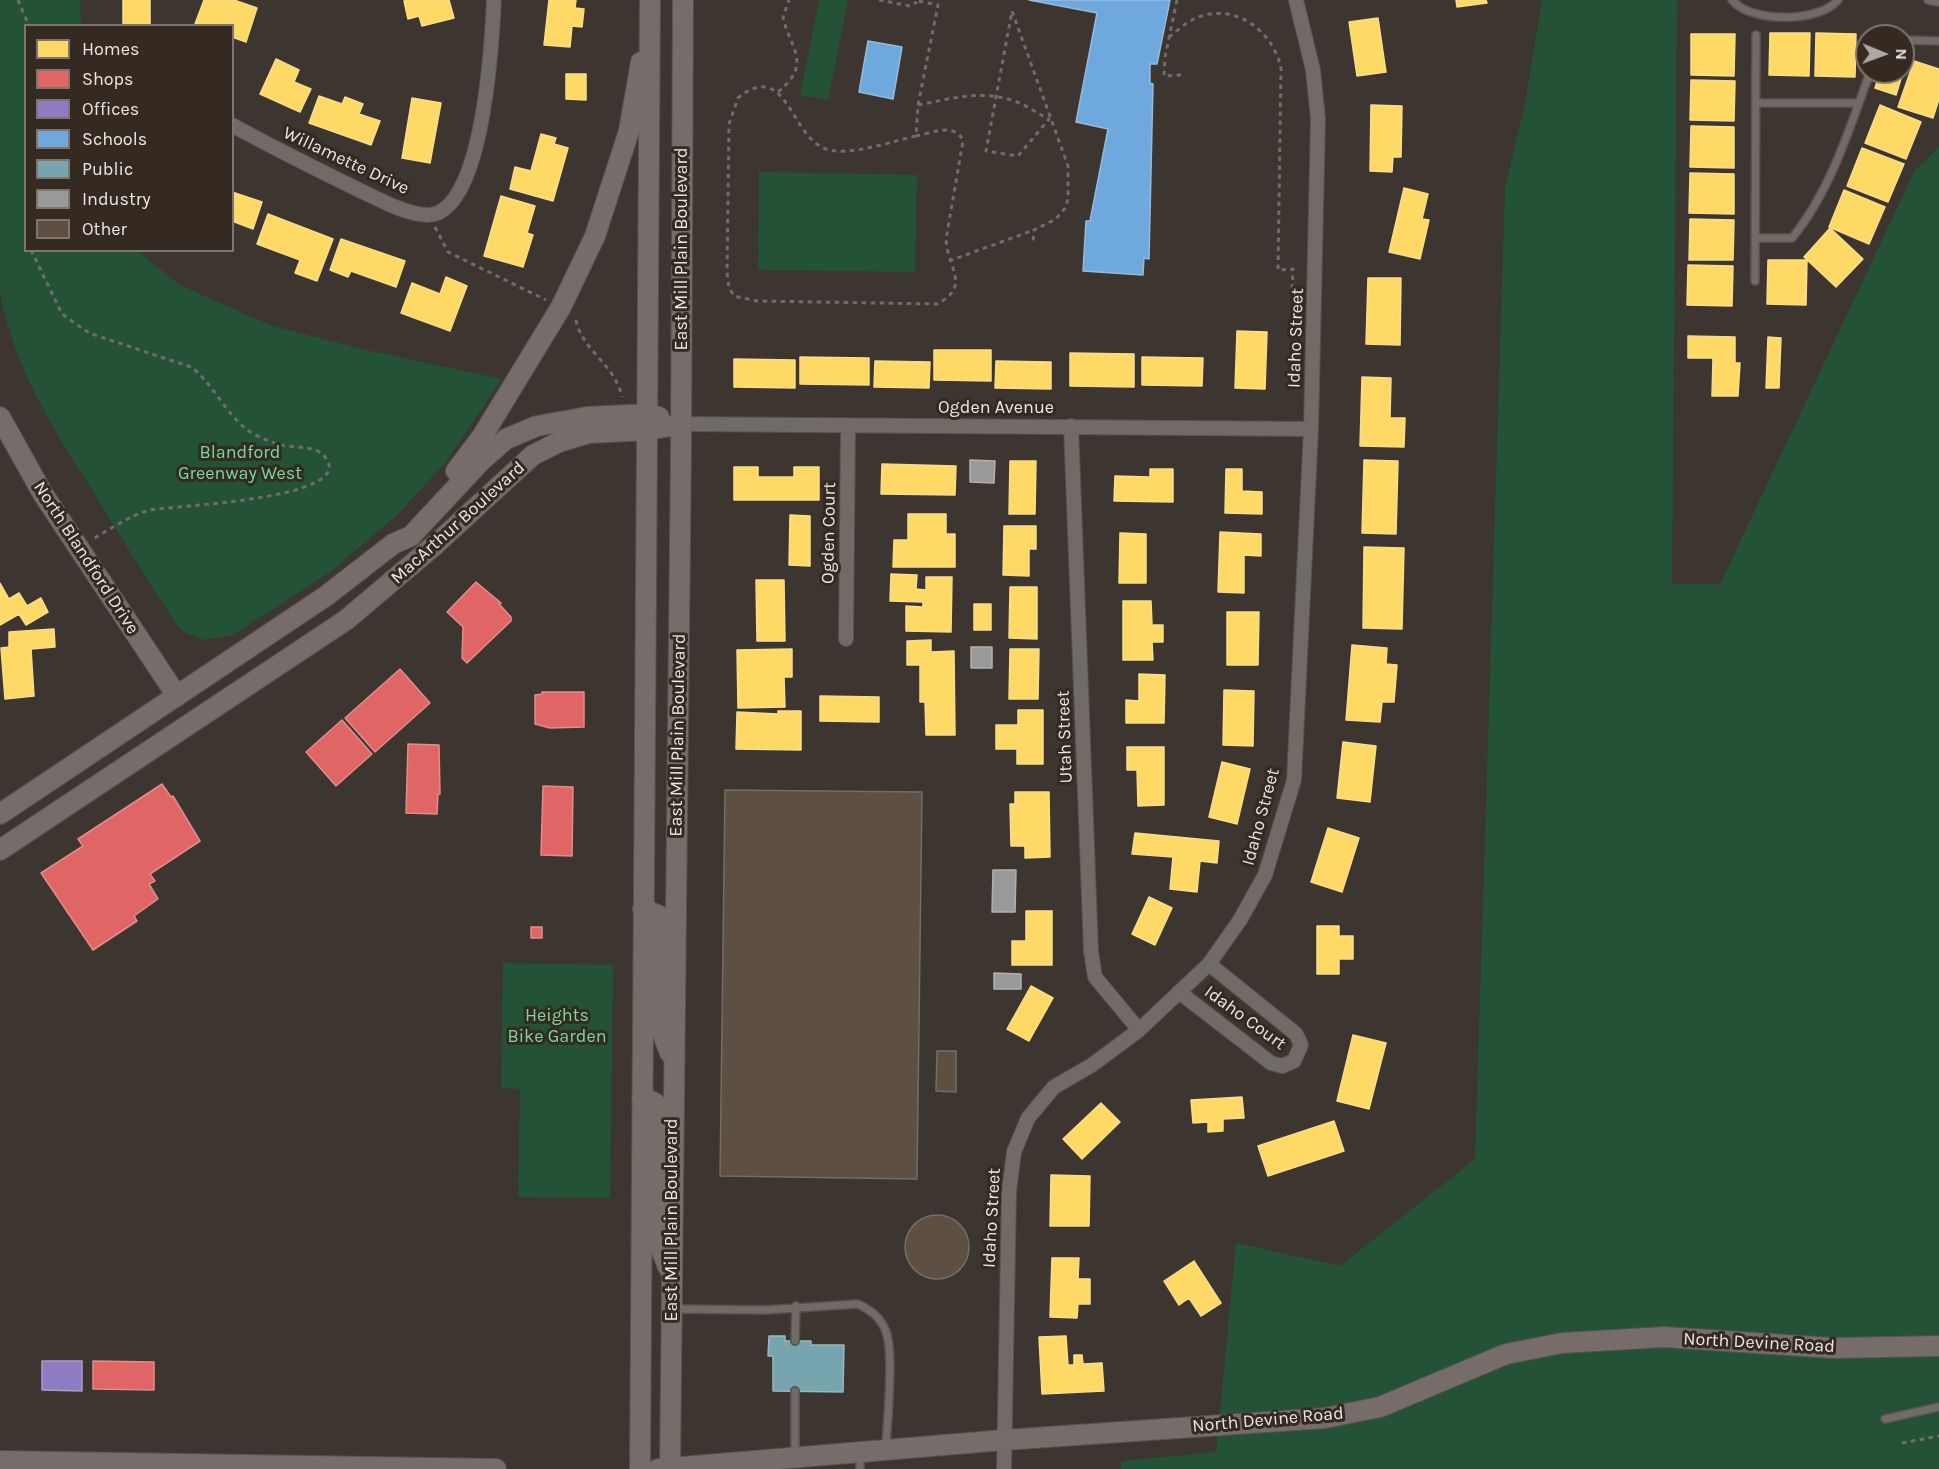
<!DOCTYPE html>
<style>
body{margin:0}
#map{position:relative;width:1939px;height:1469px;overflow:hidden;background:#3c3530;font-family:Karla,sans-serif}
canvas{display:block}
.legend{position:absolute;left:24px;top:24px;width:210px;height:228px;box-sizing:border-box;background:#352a22;border:2px solid #7f756e;margin:0;padding:8px 10px;list-style:none;font-size:18px;color:#ede6e0}
.legend li{display:flex;align-items:center;gap:12px;height:30px}
.legend b{width:30px;border:2px solid #7f756e}
.north{position:absolute;left:1855px;top:24px;width:60px;height:60px;box-sizing:border-box;background:#352a22;border:2px solid #7f756e;border-radius:50%;rotate:91deg;font-size:16px;font-weight:700;line-height:24px;text-align:center;color:#ede6e0}
.north::after{content:'';display:block;margin:auto;width:21px;height:27px;background:#afa8a2;clip-path:polygon(50% 0,100% 100%,50% 72%,0 100%)}
</style>
<div id="map">
<canvas width="1939" height="1469"></canvas>
<ul class="legend">
<li><b style="height:16px;background:#ffd966"></b>Homes</li>
<li><b style="height:16px;background:#e06666"></b>Shops</li>
<li><b style="height:16px;background:#8e7cc3"></b>Offices</li>
<li><b style="height:16px;background:#6fa8dc"></b>Schools</li>
<li><b style="height:16px;background:#76a5af"></b>Public</li>
<li><b style="height:16px;background:#999"></b>Industry</li>
<li><b style="height:16px;background:#5d5043"></b>Other</li>
</ul>
<div class="north">N</div>
</div>
<script>
const ctx = document.querySelector('canvas').getContext('2d');
ctx.lineJoin = 'round';
function paint(path, color) { ctx.fillStyle = color; ctx.fill(path, 'evenodd'); }
function stroke(path, color, width, dash) { ctx.strokeStyle = color; ctx.lineWidth = width; ctx.lineCap = dash ? 'butt' : 'round'; ctx.setLineDash(dash || []); ctx.stroke(path); }
function drawText(font, color, halo, rows, align = 'center') {
  ctx.font = font + ' Karla,sans-serif'; ctx.lineWidth = 6; ctx.setLineDash([]); ctx.textBaseline = 'middle'; ctx.strokeStyle = halo; ctx.fillStyle = color; for (const [text, x, y, turn = 0] of rows) {
    ctx.save(); ctx.translate(x, y); ctx.rotate((+turn || 0) * Math.PI / 180); ctx.textAlign = isNaN(turn) ? turn : align; if (halo) ctx.strokeText(text, 0, 0); ctx.fillText(text, 0, 0); ctx.restore();
  }
}
paint(new Path2D(`
 M0 0H80L81 25 26 26V250L138 251 180 285 272 326 375 352 502 379 446 462 396 516 329 573 233 635 204 640 184 632 174 621C145 576 117 531 89 485 50 423 13 365 0 292Z
 M819 0H848L828 100 800 95Z
 M1542 0H1677L1672 584H1720L1915 170 1939 147V1469H1121V1461L1216 1452 1236 1243 1340 1266 1475 1159 1505 187 1525 104Z
 M759 172 917 175 915 272 758 270Z
 M503 963 613 965 610 1198 518 1197 520 1089 501 1088Z`), '#235236');
const homes = new Path2D(`
 M123 0H150V26H123Z
 M204 0H234L257 8 246 42 232 37V26L195 24Z
 M409 0H449L454 18 422 26 419 16 408 19 404 1Z
 M549 0H576L575 8 584 9 582 27 572 26 570 47 544 45Z
 M1456 0H1486L1487 3 1457 7Z
 M1378 18 1386 72 1357 76 1349 22Z
 M1770 33H1810L1809 76 1769 75Z
 M1816 33 1856 34 1855 77 1815 76Z
 M1691 34H1735L1734 76 1691 75Z
 M276 59 299 70 294 82 311 89 300 112 260 94Z
 M1914 61 1939 69V99L1933 118 1898 107Z
 M1903 69H1904L1896 95 1875 88 1880 72H1903Z
 M566 74H586V100L566 99Z
 M1691 80 1735 81 1734 121 1690 120Z
 M319 96 342 104 345 97 363 104 359 114 380 121 371 145 309 123Z
 M412 98 441 103 430 163 402 158Z
 M1371 105 1402 106 1401 157H1393L1392 172 1370 171Z
 M1880 105 1921 122 1906 159 1865 143Z
 M1691 126 1734 127V168L1690 167Z
 M541 134 556 138 554 144 568 148 553 201 510 189 515 167 531 171Z
 M1862 148 1904 164 1888 202 1847 186Z
 M1690 173 1734 174V214L1689 213Z
 M1404 188 1428 194 1422 219 1429 220 1420 259 1389 252Z
 M1844 190 1885 207 1869 244 1829 227Z
 M232 192 262 202 253 229 232 221Z
 M501 196 535 206 527 233 533 235 523 267 484 256Z
 M268 214 333 239 317 281 295 273 300 260 257 244Z
 M1690 219 1734 220 1733 260H1689Z
 M1830 228 1863 259 1836 287 1804 257Z
 M341 239 405 261 396 287 351 271 348 277 330 270Z
 M1768 260H1807L1806 305 1767 304Z
 M1688 265 1733 266 1732 306 1687 305Z
 M446 277 467 286 450 331 401 313 412 283 440 294Z
 M1368 278H1401L1400 345 1366 344Z
 M1237 331 1267 332 1265 389 1235 388Z
 M1688 336 1735 337V363H1740L1738 396H1712L1713 358H1688Z
 M1768 337 1781 338 1779 388H1766Z
 M934 350H991V381L934 380Z
 M1070 353 1134 354V387L1070 386Z
 M800 357 869 358V385L800 384Z
 M1142 357 1203 358 1202 386 1142 385Z
 M734 359 795 360V388L734 387Z
 M875 361 930 362 929 388 874 387Z
 M996 361 1051 362V389L995 388Z
 M1362 377 1391 378 1390 418H1405L1404 447 1360 446Z
 M1364 460 1398 461 1396 534 1362 533Z
 M1010 461H1036L1035 514H1009Z
 M882 464 956 466 955 495 881 494Z
 M734 467H758V477H794V467H819V500H734Z
 M1150 469H1173V502L1114 501 1115 476 1150 477Z
 M1226 469H1242V491L1262 492V514L1225 513Z
 M908 514H946V534H955V567H893L894 540H908Z
 M790 515 810 516V566L789 565Z
 M1004 526H1036V549H1029V576L1003 575Z
 M1220 532 1261 534V556L1244 555V593L1218 592Z
 M1120 533 1146 534V583H1119Z
 M1364 547 1404 548 1402 629 1363 628Z
 M891 574 917 575 916 589 926 590V577H952L951 632 906 631V606L923 607V602L890 601Z
 M756 580H784L785 641H757Z
 M0 583 9 599 19 593 27 606 41 598 48 612 26 625 19 614 0 625Z
 M1010 587H1037V639L1009 638Z
 M1123 601H1151L1152 625H1163V642H1152L1153 660H1123Z
 M974 604H991V630H974Z
 M1227 612H1259L1258 665H1227Z
 M54 629 55 647 31 649 34 696 5 699 1 648 9 647V632Z
 M931 640V652L954 651 955 735H926L925 702H920V665H907V641Z
 M1352 645 1387 648 1386 664 1397 665 1394 702H1382L1380 722 1346 720Z
 M792 649V677H784L785 707 738 708 737 650Z
 M1010 649H1039L1038 699H1009Z
 M1139 674 1165 675 1164 723H1126V700L1139 701Z
 M1224 690 1254 691 1253 746 1223 745Z
 M820 696 879 697V722L820 721Z
 M1018 710H1043V764H1017V749H996V725H1018Z
 M778 711H801V750L736 749 737 712 778 714Z
 M1343 742 1376 746 1370 802 1337 798Z
 M1127 747H1164V805L1138 806 1137 770H1127Z
 M1222 762 1250 769 1237 824 1209 817Z
 M1015 792H1049L1050 857 1025 858V846H1011L1010 804H1015Z
 M1328 828 1359 838 1342 892 1311 882Z
 M1135 833 1219 841 1217 863 1200 861 1197 892 1170 889 1173 857 1132 854Z
 M1149 897 1172 908 1155 945 1132 934Z
 M1026 911H1052V965H1012V941H1026Z
 M1317 926H1339V936H1353V959H1339V974H1317Z
 M1031 986 1053 998 1029 1041 1007 1029Z
 M1353 1035 1386 1043 1369 1109 1337 1101Z
 M1242 1097 1244 1118 1223 1119V1131L1208 1132V1122L1193 1123 1191 1100Z
 M1101 1103 1120 1122 1082 1159 1063 1139Z
 M1334 1121 1344 1151 1268 1176 1258 1146Z
 M1051 1175 1090 1176 1089 1226H1050Z
 M1052 1258H1079L1078 1279H1090V1304H1078L1077 1318 1050 1317Z
 M1194 1261 1221 1303 1201 1316 1189 1298 1179 1305 1164 1281Z
 M1066 1336 1068 1365H1074V1355H1082L1083 1364 1102 1363 1104 1391 1042 1394 1039 1337Z`);
paint(homes, '#ffd966');
stroke(homes, '#fadd8b', 1.5);
const shops = new Path2D(`
 M476 582 501 603 499 604 511 617V621L467 663 462 658 463 627 447 612Z
 M400 669 430 703 375 752 345 718Z
 M542 692H584V727L550 728 535 724V695L542 694Z
 M342 720 372 754 336 786 306 752Z
 M408 744 439 745 440 794H438L437 814 406 813Z
 M162 784 171 797 173 796 200 841 150 874 155 881 149 884 158 899 134 916 137 921 93 950 41 873 83 846 78 839Z
 M543 786 573 787 572 856 541 855Z
 M531 927H542V938H531Z
 M93 1361 154 1362V1390L93 1389Z`);
paint(shops, '#e06666');
stroke(shops, '#e48c8b', 1.5);
const offices = new Path2D(`
 M42 1361H82V1391L42 1390Z`);
paint(offices, '#8e7cc3');
stroke(offices, '#aa9ccc', 1.5);
const schools = new Path2D(`
 M1029 0H1170L1157 64H1150V83L1153 84 1149 259 1144 258 1143 275 1083 271 1086 221H1090L1108 129 1076 122 1097 13Z
 M868 41 902 47 893 99 859 92Z`);
paint(schools, '#6fa8dc');
stroke(schools, '#95bbdd', 1.5);
const public = new Path2D(`
 M769 1336H785V1341H811V1345H844L843 1392 773 1391V1356H768Z`);
paint(public, '#76a5af');
stroke(public, '#9ab8be', 1.5);
const industry = new Path2D(`
 M970 460 995 461 994 483 970 482Z
 M971 647H992V668H971Z
 M993 870H1016L1015 912H992Z
 M994 973 1021 974V989H994Z`);
paint(industry, '#999');
stroke(industry, '#b2b0ae', 1.5);
const building = new Path2D(`
 M725 790 922 792 917 1179 720 1176Z
 M937 1051H956V1092L936 1091Z
 M905 1247a32 32 0 1 1 64 0a32 32 0 1 1-64 0Z`);
paint(building, '#5d5043');
stroke(building, '#736d69', 1.5);
const lane = new Path2D(`
 M1732 0C1751 23 1819 23 1838 0
 M1928 0 1939 2
 M1903 40 1939 41
 M1756 103H1858
 M1756 238H1792C1830 192 1850 128 1870 72
 M1755 281 1756 35
 M675 1309 765 1310 858 1304C870 1310 879 1316 885 1329 895 1350 887 1420 886 1447
 M795 1341 796 1306
 M1885 1419 1939 1407
 M795 1455V1391
 M860 1469V1454`);
const street = new Path2D(`
 M232 125C274 148 316 169 359 190 379 199 404 214 427 215 484 216 492 40 494 0
 M682 424 1311 429
 M1071 426 1091 951 1095 977 1139 1030
 M846 639 848 427
 M1179 992 1271 1063 1282 1066 1294 1061 1301 1045 1296 1034 1209 964
 M1004 1469 1009 1191 1014 1152 1028 1118 1054 1087 1092 1065 1139 1030 1209 964 1240 920 1265 875 1294 780 1311 429 1318 119 1313 70 1296 0`);
const secondary = new Path2D(`
 M0 417 43 494 177 696
 M456 471 483 435 561 307 595 236 629 131 641 62
 M0 814 326 596 393 544 411 536 481 461 506 439 537 426 587 417 648 414 659 417
 M0 850 346 620 436 544 533 455 559 442 589 433 648 430 682 424
 M643 909 658 915 660 923V1027L670 1053
 M642 1097 655 1103 659 1113 658 1241 668 1267
 M0 1461 496 1469
 M640 1469 650 0
 M658 1469 1004 1440 1325 1418 1380 1407 1506 1354 1562 1343 1664 1337 1833 1348 1939 1346
 M670 1469 681 449 683 0`);
stroke(lane, '#57524d', 10);
stroke(street, '#57524d', 16);
stroke(secondary, '#57524d', 22);
stroke(new Path2D(`
 M18 0 29 26
 M879 0 910 6 917 2
 M1177 0 1165 57 1164 76 1181 75
 M1169 37C1176 32 1184 24 1192 20 1231 0 1272 28 1281 68L1278 270 1293 269 1292 290
 M778 92C813 63 790 49 783 17L789 0
 M918 105 938 5 918 1
 M916 136C931 133 956 122 963 141L946 239C947 268 972 286 937 304L757 301 734 296 729 288 727 272 729 124 738 98C787 58 790 137 826 149 849 157 892 141 916 136L918 105C949 99 980 90 1011 100 1025 104 1036 113 1049 119L1018 156 986 151 1012 11 1068 166V198L1066 207 1056 219 1034 230 1033 243
 M435 227 448 252 546 300
 M31 250 62 314 89 333 191 367C209 379 226 413 245 428 253 435 268 441 278 444 292 449 315 444 325 457 360 500 166 506 150 510 129 516 112 528 93 539
 M949 261 1034 230
 M576 320C582 351 615 364 622 397
 M1902 1443 1939 1436`), '#726c69', 3, [4.5, 4.5]);
stroke(lane, '#706b67', 7);
stroke(street, '#706b67', 14);
stroke(secondary, '#766c6a', 20);
drawText('18px', '#ede6e0', '#352a22', [
 ["Willamette Drive",346,161,25],
 ["East Mill Plain Boulevard",682,249,-90],
 ["Idaho Street",1296,338,-88],
 ["Ogden Avenue",996,408],
 ["MacArthur Boulevard",458,523,-42],
 ["Ogden Court",829,533,-89],
 ["North Blandford Drive",86,558,57],
 ["East Mill Plain Boulevard",678,735,-89],
 ["Utah Street",1065,737,-92],
 ["Idaho Street",1261,817,-75],
 ["Idaho Court",1245,1018,36],
 ["Idaho Street",992,1218,-87],
 ["East Mill Plain Boulevard",672,1220,-90],
 ["North Devine Road",1759,1343,3],
 ["North Devine Road",1268,1420,-5]
]);
drawText('18px', '#74dc9f', '#352a22', [
 ["Blandford",240,453],
 ["Greenway West",240,474],
 ["Heights",557,1016],
 ["Bike Garden",557,1037]
]);
</script>
